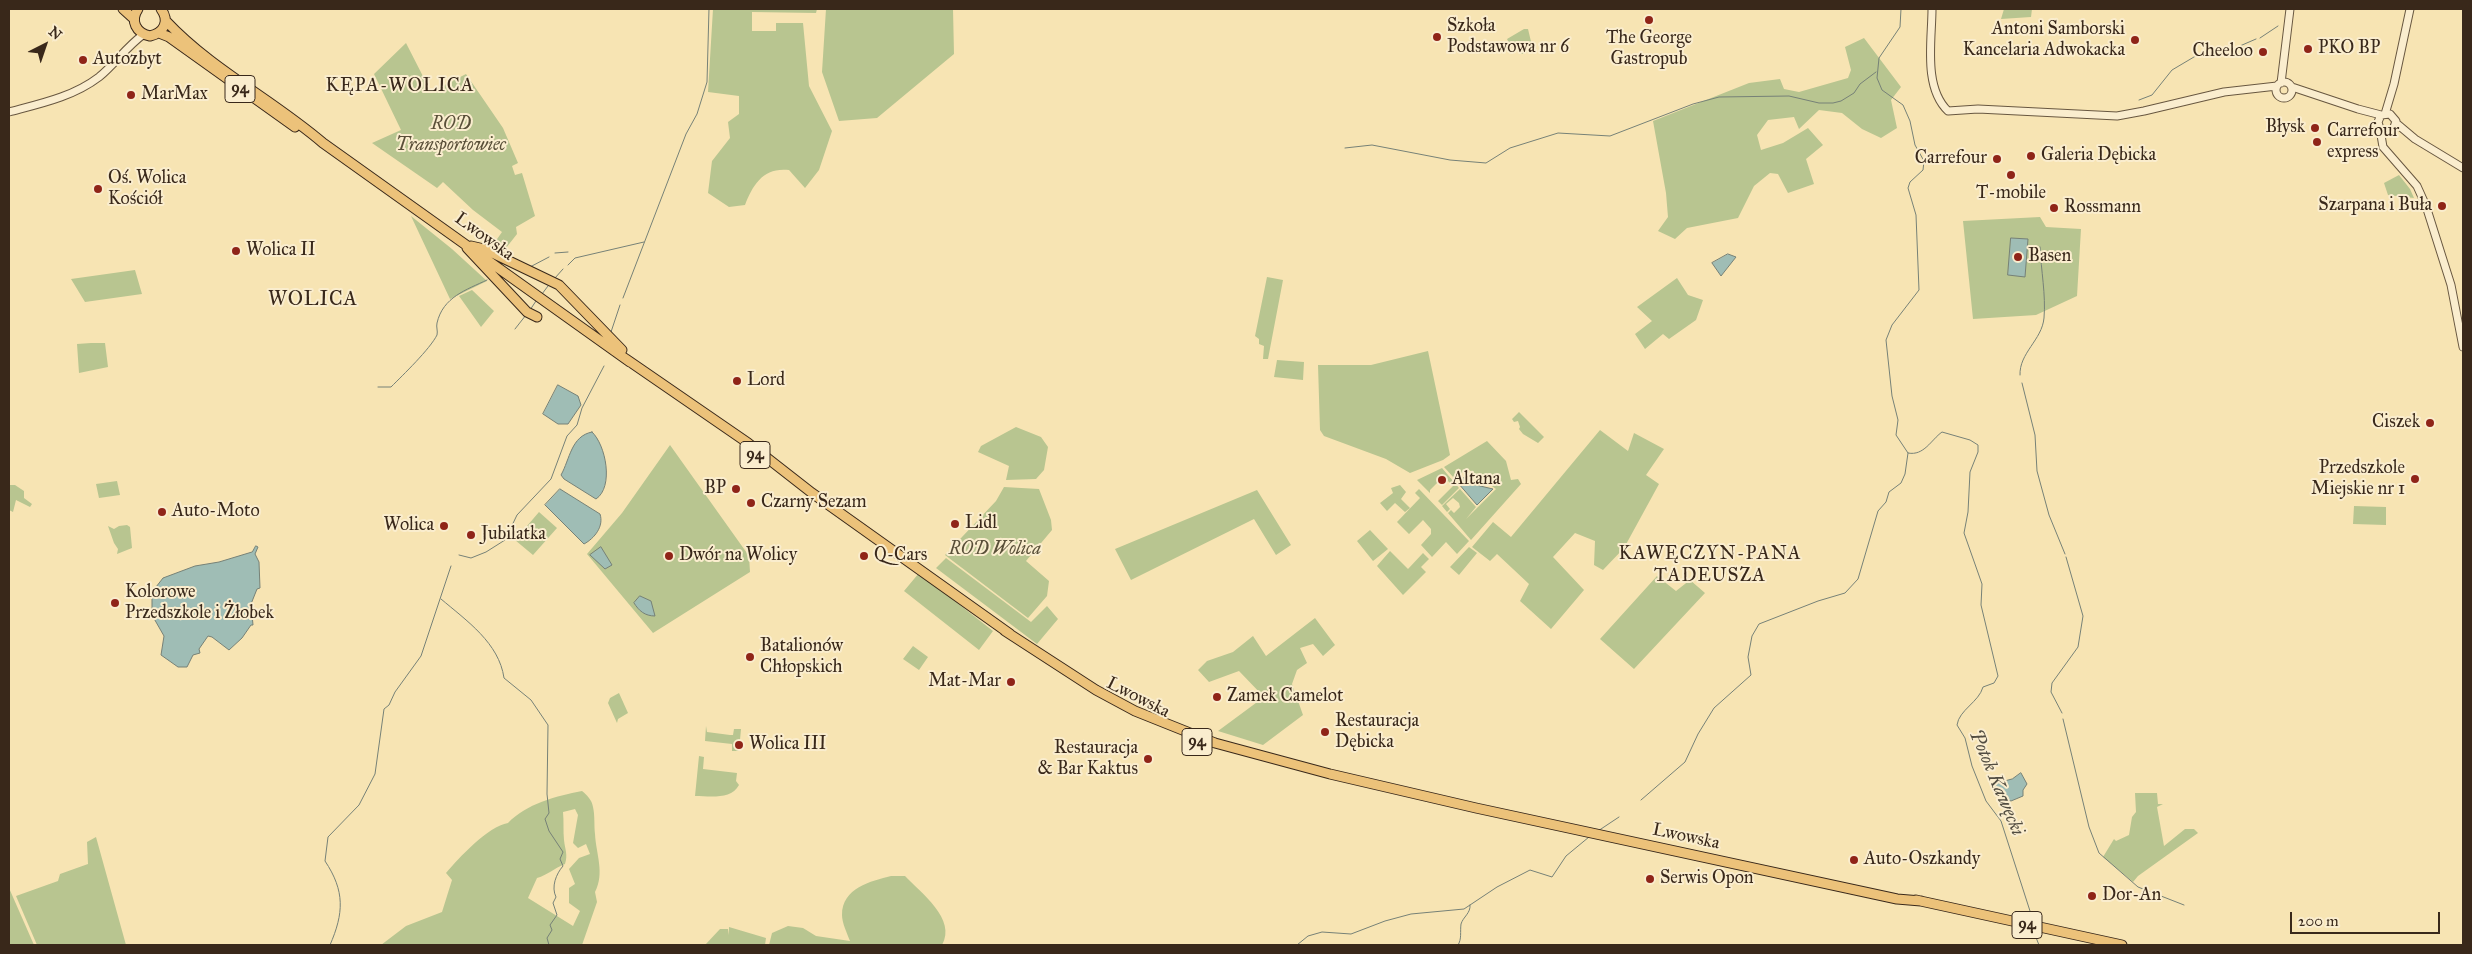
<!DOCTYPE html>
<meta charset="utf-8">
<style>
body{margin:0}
#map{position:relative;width:2472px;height:954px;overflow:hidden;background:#f7e4b3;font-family:"IM FELL Great Primer",serif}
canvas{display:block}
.frame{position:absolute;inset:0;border:10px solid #39281a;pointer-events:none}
.north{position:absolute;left:20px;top:20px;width:50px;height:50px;-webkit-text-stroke:4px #faedce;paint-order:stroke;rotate:41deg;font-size:14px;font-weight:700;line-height:20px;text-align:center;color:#39281a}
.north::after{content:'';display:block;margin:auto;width:18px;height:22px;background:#39281a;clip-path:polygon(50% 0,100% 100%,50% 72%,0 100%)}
.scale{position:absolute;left:2290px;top:912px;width:150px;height:22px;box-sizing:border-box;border:2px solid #39281a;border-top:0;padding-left:6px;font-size:15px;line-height:18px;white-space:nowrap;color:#39281a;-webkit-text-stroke:4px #faedce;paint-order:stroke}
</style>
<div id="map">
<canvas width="2472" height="954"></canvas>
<div class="frame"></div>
<div class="north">N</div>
<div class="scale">200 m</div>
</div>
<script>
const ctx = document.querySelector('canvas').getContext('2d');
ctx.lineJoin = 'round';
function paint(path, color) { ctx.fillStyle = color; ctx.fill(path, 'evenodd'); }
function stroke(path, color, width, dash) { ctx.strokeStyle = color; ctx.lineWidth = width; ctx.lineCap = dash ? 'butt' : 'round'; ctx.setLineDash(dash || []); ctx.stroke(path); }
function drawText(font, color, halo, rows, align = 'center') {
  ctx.font = font + ' "IM FELL Great Primer",serif'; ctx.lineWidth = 4; ctx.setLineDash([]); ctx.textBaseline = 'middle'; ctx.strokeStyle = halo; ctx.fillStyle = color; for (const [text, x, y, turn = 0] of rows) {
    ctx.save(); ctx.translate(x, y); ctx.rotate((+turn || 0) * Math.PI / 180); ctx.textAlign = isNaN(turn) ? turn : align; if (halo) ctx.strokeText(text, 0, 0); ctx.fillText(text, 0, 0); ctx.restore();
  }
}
paint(new Path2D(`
 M713 9H817L816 13 752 12V31H776V23H803L809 86 832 131 819 170 805 188 789 170C764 167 753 184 745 205L729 207 708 193 712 161 730 138 728 122 739 114V96L708 92Z
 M826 9H953L954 54 877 118 839 121 822 72Z
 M2004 9H2032L2031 17 2001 19Z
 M1524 29H1528L1533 50 1522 54 1510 45 1507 39Z
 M1864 38 1901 87 1891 100 1897 128 1881 138 1862 129 1842 113 1819 110 1799 129 1794 117 1768 120 1757 135 1761 150 1783 143 1808 128 1823 145 1806 159 1814 184 1788 193 1778 174 1770 173 1754 186 1738 218 1687 228 1675 239 1658 231 1668 217 1666 193 1653 121 1749 83 1780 79 1784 89 1799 92 1848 78 1851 70 1845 47Z
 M406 43 431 92 466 74 503 128 518 163 512 166 515 175 522 173 535 216 516 227 517 234 506 248 495 242 502 232 473 210 443 182 437 188 372 143 401 130 374 74Z
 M2399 175 2410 189 2414 198 2388 195 2384 183Z
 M411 216 452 249 487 281 450 299Z
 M2040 217 2046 227 2081 229 2077 296 2036 315 1973 319 1963 221Z
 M135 270 142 294 85 302 71 279Z
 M1267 277 1283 280 1268 359H1263L1264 346 1259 344V339L1255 336Z
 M1677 278 1688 295 1703 300 1696 320 1669 339 1663 334 1645 349 1635 334 1652 321 1637 307Z
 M472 290 494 311 481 327 459 296Z
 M91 343H105L108 367 79 373 77 344Z
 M1428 351 1450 455 1443 460 1410 473 1386 459 1324 436 1320 430 1318 365H1371Z
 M1277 360 1304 362 1303 380 1274 377Z
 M1519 412 1544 437 1538 443 1523 434 1519 429 1520 427 1518 421 1514 422 1512 419Z
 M1016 427 1041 437 1048 447 1044 470 1036 479 1006 480 1009 466 978 452 981 446Z
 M1600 430 1628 451 1634 433 1664 449 1646 475 1659 484 1624 548 1603 570 1594 565 1595 541 1575 533 1553 557 1584 590 1551 629 1520 601 1529 584 1497 554 1490 561 1472 547 1493 522 1511 537Z
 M1487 441 1506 461 1511 480 1518 479 1521 484 1471 540 1448 513 1451 510 1454 513 1460 507 1459 503 1453 498 1446 504 1450 509 1447 512 1442 506 1460 489 1476 507 1466 519 1496 489 1468 469 1454 478 1444 467Z
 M670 445 749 556 750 572 653 633 587 554 622 513Z
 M1442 468 1459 488 1442 505 1438 501 1453 486 1448 481 1444 485 1439 481 1430 490V493L1417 480Z
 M117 481 120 495 99 498 96 484Z
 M9 485H15L24 491V498L32 504 30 507 16 500 13 512 9 510Z
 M1400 485 1406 492 1401 499 1410 508 1405 512 1395 503 1387 511 1380 503 1393 493 1391 488Z
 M1004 487 1039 489 1051 520 1052 530 1026 561 1049 581 1047 596 1028 618 945 555 996 501Z
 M1419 489 1469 541 1457 554 1446 542 1432 557 1421 545 1431 534V529L1423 520 1409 534 1397 522 1420 498 1415 493Z
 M1257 490 1291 545 1276 555 1254 519 1131 580 1115 549Z
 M2354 506 2386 507V525L2353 524Z
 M539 512 557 528 533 555 515 540Z
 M127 525 130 527 132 548 117 554 118 549 114 543 108 526 114 529 119 526Z
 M1370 530 1388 549 1373 561 1357 541Z
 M1469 547 1477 553 1459 575 1450 567Z
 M1390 551 1408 569 1423 553 1429 559 1421 567 1426 572 1403 595 1377 566Z
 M946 558 1031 622 1047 606 1058 619 1037 644 936 568Z
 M919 573 993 631 979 650 904 591Z
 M1657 576 1676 591 1690 580 1705 593 1634 669 1600 639Z
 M1315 618 1335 645 1323 656 1313 644 1300 648 1307 663 1297 670 1292 684 1303 715 1263 745 1218 731 1264 697 1239 671 1209 682 1198 670 1207 661 1233 652 1253 636 1266 656Z
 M913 646 928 657 919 670 903 659Z
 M619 693 628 713 618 719 617 723 608 703 610 698Z
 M706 726 707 732 730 735H733L734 729H741L739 751H732V744L705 741Z
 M699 756 704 757 703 769 737 773 736 781 739 785C731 800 710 796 695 796Z
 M582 791C587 795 592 800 593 807 595 815 594 826 595 834 596 854 605 873 595 892L597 902 582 945H381L406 926 442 912 452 880 446 873C459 858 488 826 508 823 526 804 556 796 582 791ZM575 809 578 815 573 843 578 848 586 844 590 854 579 858 569 869 575 884 569 888V903L580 911 573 926 528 898 537 878C548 875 554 868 565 864 568 854 565 850 564 840 563 831 564 822 563 812Z
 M2135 793H2157L2158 804H2163L2157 807 2164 846 2185 829H2194L2198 833 2138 876 2133 882 2103 857 2114 839 2116 841 2129 835 2132 817 2136 812Z
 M96 837 126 945H37L16 896 58 881 60 874 88 864 87 842Z
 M891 876H905C921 893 957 919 942 945H769L772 933 788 926 803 928 816 936 850 941C847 933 842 923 842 915 842 888 871 881 891 876Z
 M9 888 34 945H9Z
 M729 927 766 938 765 945H705L720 929H728L729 935Z`), '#b8c590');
const water = new Path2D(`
 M2011 238 2028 239 2025 277 2008 275Z
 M1728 254 1736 257 1721 276 1712 263Z
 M558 385 578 396 581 405 568 424H558L543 414Z
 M592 432C606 445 614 487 596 499L564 479 561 475C570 459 571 436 592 432Z
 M1465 477 1476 485 1493 489 1477 505 1458 483Z
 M560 489 600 514C604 526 595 538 584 544L545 505Z
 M256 546 258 547 255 554 259 562 260 588 257 589 251 604 253 625H251L242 638 229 650 212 637 208 636 199 649 200 653 193 655 187 667H178L161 655 164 636 152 615V597L156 587 163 578 195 566 219 562 252 552Z
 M601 547 612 565 605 569 590 555Z
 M640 596 651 601 655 616C645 616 639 611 634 603Z
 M2021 773 2027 784 2023 790V796L2011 801 1997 796 1993 784 2012 779Z`);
paint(water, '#9fbdb5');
stroke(water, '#768177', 1);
stroke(new Path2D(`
 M1901 9 1900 27 1879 58 1877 78 1882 90 1903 105 1910 121 1915 145 1924 161 1923 170 1910 182 1908 188 1916 215 1919 290 1892 325 1886 340 1892 396 1898 420 1896 435 1908 453C1924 456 1931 440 1942 432L1970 440 1978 445V452L1970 472 1968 512 1964 533 1982 584 1981 605 1998 676 1994 683 1983 687C1979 702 1959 710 1957 725L1965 738 1972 766 1986 801 2001 821 2030 911
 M2260 38 2278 26
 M2139 100 2152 95 2172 70 2199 54 2226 52 2256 39
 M1345 148 1372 145 1450 160 1486 163 1510 148 1558 133 1610 136 1693 104 1719 97 1789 96 1819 103H1833L1841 101 1854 93 1860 84 1876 72
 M555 253 568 252
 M568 265 575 258 644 242
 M530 267 549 257
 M555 278 563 269
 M542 294 548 286
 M623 298 686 134 697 114 707 82 709 9
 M530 310 536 301
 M515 329 526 315
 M611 332 620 305
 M2020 375C2019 353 2042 340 2044 318 2046 295 2041 270 2040 247
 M2022 383 2035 435 2037 471 2049 515 2065 554
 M378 387H391C403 375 430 349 437 335 438 331 436 327 437 323 443 297 466 290 487 280
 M459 555 471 558 486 552 505 540 517 515 551 479 567 436 577 425 582 408 604 366
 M441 599C467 621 499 643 504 678L531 700 548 725 547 794 549 813 545 819 549 831 563 852 560 859 563 866C556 874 551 887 556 897L553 903 557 915 550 925 552 930 547 938 549 945
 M2062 713 2051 692 2052 683 2078 647 2083 616 2066 557
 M2063 719 2089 827 2099 853 2138 887 2184 905
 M1641 800 1685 762 1698 734 1714 708 1751 675 1748 657 1752 636 1759 624 1818 601 1845 593 1858 579 1878 511 1886 502 1889 492 1901 483 1905 474 1908 453
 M1598 831 1619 817
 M2035 935 2039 945
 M330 945C344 913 345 891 325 861L328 837 359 805 375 774 384 709 389 705 395 692 421 656 451 566
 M1297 945 1308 936 1322 932 1351 934 1385 921 1411 914 1464 909 1497 887 1530 870 1552 877 1566 856 1589 837
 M1458 945C1462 939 1460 932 1461 924 1463 917 1471 913 1470 905`), '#768177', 1);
const tertiary = new Path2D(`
 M1932 9C1932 40 1923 87 1948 111L1978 109 2117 116 2144 111 2224 92 2277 86
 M2276 90a8 8 0 1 1 16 0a8 8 0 1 1-16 0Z
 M2281 83 2290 9
 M2292 87 2358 109 2381 115 2390 114 2396 121 2393 130 2387 132 2380 129 2378 122 2381 115
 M9 112C39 104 73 97 99 77 115 64 126 47 144 34
 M2385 114 2394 84 2410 9
 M2396 123 2415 139 2463 168
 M2380 129 2383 147 2417 186 2426 206 2451 285 2463 347`);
const primary = new Path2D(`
 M123 9 134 19
 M138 9C130 21 136 33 150 36 164 33 170 21 161 9
 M166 21C211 69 273 100 323 143L630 362
 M159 33 169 37 295 127
 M471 246 484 249 559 285 622 350
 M467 248 527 312 537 317
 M626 359 748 443 812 493 1010 634
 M1005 631 1096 690 1135 711 1215 743 1330 774 1476 808 1897 899 1921 901
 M1916 900 2122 945`);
stroke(tertiary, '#685740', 9);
stroke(primary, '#39281a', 11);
stroke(tertiary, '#faedce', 7);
stroke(primary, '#ecc27a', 9);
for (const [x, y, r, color] of [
 [1649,20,5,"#8f2418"],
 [1437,37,5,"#8f2418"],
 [2135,40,5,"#8f2418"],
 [2308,49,5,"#8f2418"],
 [2263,52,5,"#8f2418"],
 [83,60,5,"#8f2418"],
 [131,95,5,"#8f2418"],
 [2315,128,5,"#8f2418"],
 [2317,142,5,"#8f2418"],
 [2031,156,5,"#8f2418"],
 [1997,159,5,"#8f2418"],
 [2011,175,5,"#8f2418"],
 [98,189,5,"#8f2418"],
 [2442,206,5,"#8f2418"],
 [2054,208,5,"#8f2418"],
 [236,251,5,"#8f2418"],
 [2018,257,5,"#8f2418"],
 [737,381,5,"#8f2418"],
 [2430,423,5,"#8f2418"],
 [2415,479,5,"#8f2418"],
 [1442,480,5,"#8f2418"],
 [736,489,5,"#8f2418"],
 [751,503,5,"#8f2418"],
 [162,512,5,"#8f2418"],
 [955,524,5,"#8f2418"],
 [444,526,5,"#8f2418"],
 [471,535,5,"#8f2418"],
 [669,556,5,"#8f2418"],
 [864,556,5,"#8f2418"],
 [115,603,5,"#8f2418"],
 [750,657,5,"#8f2418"],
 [1011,682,5,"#8f2418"],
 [1217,697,5,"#8f2418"],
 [1325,732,5,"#8f2418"],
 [739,745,5,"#8f2418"],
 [1148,759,5,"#8f2418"],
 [1854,860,5,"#8f2418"],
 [1650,879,5,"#8f2418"],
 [2092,896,5,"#8f2418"]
]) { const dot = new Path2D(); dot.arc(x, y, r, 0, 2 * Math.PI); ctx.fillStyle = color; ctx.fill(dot); stroke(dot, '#faedce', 2); }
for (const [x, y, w] of [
 [240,89,30],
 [755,455,30],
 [1197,742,30],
 [2027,925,30]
]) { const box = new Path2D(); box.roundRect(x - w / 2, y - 13.5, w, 27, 4); ctx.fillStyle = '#faedce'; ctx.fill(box); stroke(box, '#39281a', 1); }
drawText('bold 16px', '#39281a', null, [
 ["94",240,89],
 ["94",755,455],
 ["94",1197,742],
 ["94",2027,925]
]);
drawText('18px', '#39281a', '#faedce', [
 ["Szkoła",1447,27],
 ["Podstawowa nr 6",1447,48],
 ["Antoni Samborski",2125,30,"right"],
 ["Kancelaria Adwokacka",2125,51,"right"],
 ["The George",1649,39,"center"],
 ["Gastropub",1649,60,"center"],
 ["PKO BP",2318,49],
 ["Cheeloo",2253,52,"right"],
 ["Autozbyt",93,60],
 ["MarMax",141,95],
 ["Błysk",2305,128,"right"],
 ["Carrefour",2327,132],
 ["express",2327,153],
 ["Galeria Dębicka",2041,156],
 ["Carrefour",1987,159,"right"],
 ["Oś. Wolica",108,179],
 ["Kościół",108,200],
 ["T-mobile",2011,194,"center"],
 ["Szarpana i Buła",2432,206,"right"],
 ["Rossmann",2064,208],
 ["Wolica II",246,251],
 ["Basen",2028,257],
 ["Lord",747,381],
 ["Ciszek",2420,423,"right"],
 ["Przedszkole",2405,469,"right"],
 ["Miejskie nr 1",2405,490,"right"],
 ["Altana",1452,480],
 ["BP",726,489,"right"],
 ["Czarny Sezam",761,503],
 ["Auto-Moto",172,512],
 ["Lidl",965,524],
 ["Wolica",434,526,"right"],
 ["Jubilatka",481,535],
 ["Dwór na Wolicy",679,556],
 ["Q-Cars",874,556],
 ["Kolorowe",125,593],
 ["Przedszkole i Żłobek",125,614],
 ["Batalionów",760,647],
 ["Chłopskich",760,668],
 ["Mat-Mar",1001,682,"right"],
 ["Zamek Camelot",1227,697],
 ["Restauracja",1335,722],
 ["Dębicka",1335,743],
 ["Wolica III",749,745],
 ["Restauracja",1138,749,"right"],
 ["& Bar Kaktus",1138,770,"right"],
 ["Auto-Oszkandy",1864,860],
 ["Serwis Opon",1660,879],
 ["Dor-An",2102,896]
], 'left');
drawText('italic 18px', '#594f38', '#faedce', [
 ["ROD",451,125],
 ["Transportowiec",451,146],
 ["ROD Wolica",995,550]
]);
drawText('18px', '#39281a', '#faedce', [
 ["Lwowska",484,237,36],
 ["Lwowska",1138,698,27],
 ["Lwowska",1686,837,12]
]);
ctx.letterSpacing = '1px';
drawText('19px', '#39281a', '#faedce', [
 ["KĘPA-WOLICA",400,86],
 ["KAWĘCZYN-PANA",1710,554],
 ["TADEUSZA",1710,576]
]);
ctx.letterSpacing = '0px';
drawText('italic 19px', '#524d41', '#faedce', [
 ["Potok Kawęcki",1996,783,67]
]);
ctx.letterSpacing = '1px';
drawText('20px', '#39281a', '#faedce', [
 ["WOLICA",313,300]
]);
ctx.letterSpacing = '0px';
</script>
